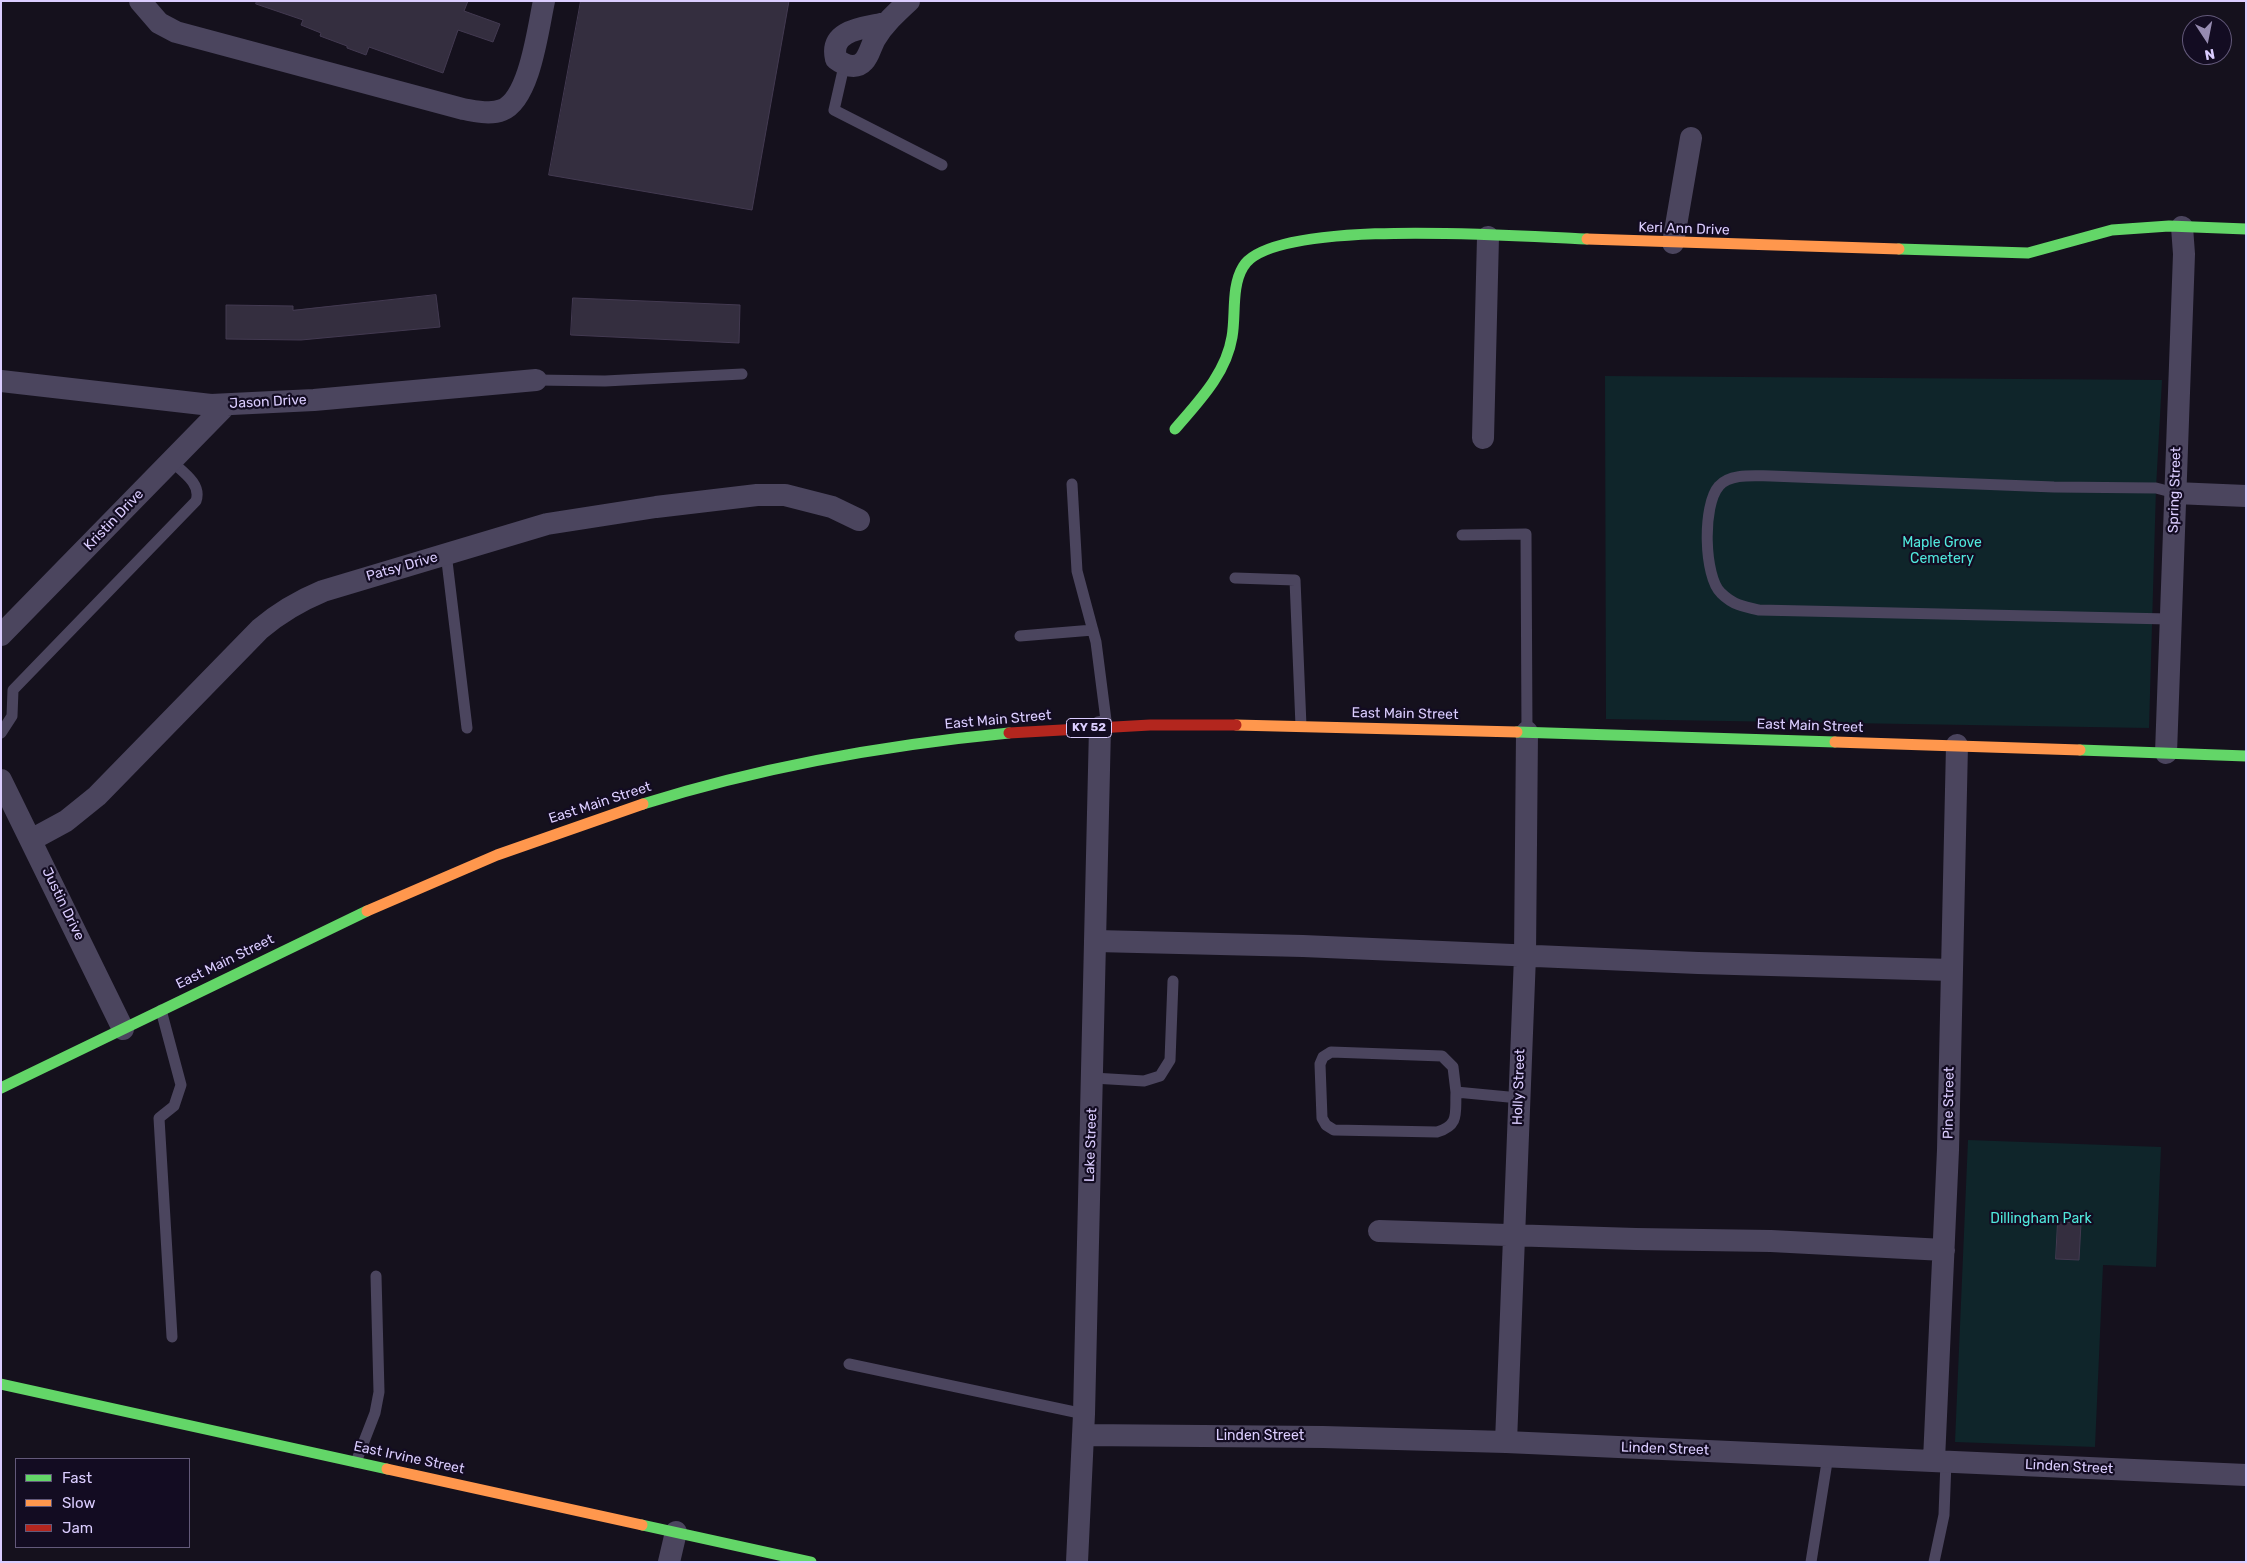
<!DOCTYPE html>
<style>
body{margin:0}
#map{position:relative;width:2247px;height:1563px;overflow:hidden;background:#15111d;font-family:Rubik,sans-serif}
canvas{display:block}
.frame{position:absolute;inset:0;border:2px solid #dbcdff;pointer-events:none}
.legend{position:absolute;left:15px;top:1458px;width:175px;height:90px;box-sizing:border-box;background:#130c22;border:1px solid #63597a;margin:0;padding:6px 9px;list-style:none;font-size:15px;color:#dbcdff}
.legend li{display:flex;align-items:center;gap:10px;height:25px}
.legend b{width:25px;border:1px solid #63597a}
.north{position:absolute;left:2182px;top:15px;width:50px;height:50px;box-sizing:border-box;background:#130c22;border:1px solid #63597a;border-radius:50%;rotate:169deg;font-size:14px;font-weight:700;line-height:20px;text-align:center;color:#dbcdff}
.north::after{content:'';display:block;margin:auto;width:18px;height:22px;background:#968bb0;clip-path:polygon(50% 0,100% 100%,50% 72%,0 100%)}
</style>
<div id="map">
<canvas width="2247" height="1563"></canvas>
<div class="frame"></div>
<ul class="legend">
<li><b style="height:6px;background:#63d668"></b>Fast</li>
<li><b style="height:6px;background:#ff974d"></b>Slow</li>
<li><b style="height:6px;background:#b3261e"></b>Jam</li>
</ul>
<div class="north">N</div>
</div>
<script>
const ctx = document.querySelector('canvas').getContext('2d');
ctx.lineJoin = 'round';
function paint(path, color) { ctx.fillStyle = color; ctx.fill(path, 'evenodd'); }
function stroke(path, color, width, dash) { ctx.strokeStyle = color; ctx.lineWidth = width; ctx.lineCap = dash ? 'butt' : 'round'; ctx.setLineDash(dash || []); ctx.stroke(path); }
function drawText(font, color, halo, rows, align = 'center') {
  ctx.font = font + ' Rubik,sans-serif'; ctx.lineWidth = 4.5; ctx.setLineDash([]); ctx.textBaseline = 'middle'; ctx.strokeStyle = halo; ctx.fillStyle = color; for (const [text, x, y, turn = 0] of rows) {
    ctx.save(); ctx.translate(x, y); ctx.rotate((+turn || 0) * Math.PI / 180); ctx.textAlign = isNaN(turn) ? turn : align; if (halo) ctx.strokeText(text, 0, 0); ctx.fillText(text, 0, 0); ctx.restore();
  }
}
paint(new Path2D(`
 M1605 376 2162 380 2156 488 2149 728 1606 719Z
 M1968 1140 2161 1147 2156 1267 2103 1265 2095 1447 1955 1442Z`), '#0f252a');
const building = new Path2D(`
 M257 1H468L464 11 500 24 493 42 458 30 443 73 369 47 366 55 347 48V46L320 36 321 33 301 25 303 20 256 4Z
 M581 1H789L752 210 549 175Z
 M436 295 440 327 301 340 226 339V305L293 306V310Z
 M573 298 740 305 739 343 571 335Z
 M2058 1222 2081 1223 2079 1260 2056 1259Z`);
paint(building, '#342e3f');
stroke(building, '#433a51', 1);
stroke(new Path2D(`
 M844 66 834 110 942 165
 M536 380 605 381 742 374
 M1072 484 1077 571 1096 642 1107 728
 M1462 535 1526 534 1527 732
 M446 553 467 728
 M1235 578 1295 580 1301 726
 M2169 619 1759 610C1744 607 1733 605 1721 593 1704 577 1702 505 1719 486 1730 473 1755 476 1771 476L2054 487 2156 488 2175 493
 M1020 636 1093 630
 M1 733 12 716 13 690 196 501C202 484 183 472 171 461
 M161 1010 181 1085 174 1106 159 1118 172 1337
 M1093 1078 1144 1081 1160 1076 1170 1060 1173 981
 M1456 1092 1453 1067 1442 1056 1331 1052 1323 1057 1320 1064 1322 1118 1326 1125 1334 1130 1437 1132C1460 1125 1455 1113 1456 1092L1519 1098
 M849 1364 1084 1414
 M356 1462 375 1413 379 1392 376 1276
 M1811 1562 1828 1456
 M1934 1562 1944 1515 1946 1461`), '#4b455e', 11);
stroke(new Path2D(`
 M140 1 159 23 176 32 463 109C475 111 490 115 502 110 530 99 538 28 544 1
 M886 23C865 28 829 29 836 59 844 65 856 70 864 61 869 56 871 46 875 39 884 24 896 13 909 1
 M1673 243 1691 138
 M1 381 211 405 314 400 536 380
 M1483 438 1488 237
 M2175 493 2246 496
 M1 635 226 405
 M2166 753 2184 254 2182 227
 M1 780 123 1029
 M31 840 66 821 97 796 260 629C280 612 299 601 323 591L547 524 656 507 757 495H785L832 507 859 520
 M1096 941 1303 946 1698 963 1952 970
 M1379 1231 1636 1239 1771 1241 1944 1250
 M1083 1435 1323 1437 1506 1442 2246 1475
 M1506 1442 1525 956 1527 732
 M1934 1460 1948 1150 1957 745
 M669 1562 676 1532
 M1077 1562 1084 1414 1100 727`), '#4b455e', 22);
stroke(new Path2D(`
 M1899 249 2028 253 2112 230 2169 226 2246 229
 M1175 429C1198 402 1226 374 1232 337 1236 315 1231 287 1243 267 1272 216 1527 237 1587 239
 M1517 732 1835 742
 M2080 750 2246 756
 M643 804C761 767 885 745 1009 733
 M1 1088 367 911
 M1 1384 387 1469
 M642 1525 811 1562`), '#63d668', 11);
stroke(new Path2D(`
 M1587 239 1899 249
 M1236 725 1517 732
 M1835 742 2080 750
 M367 911 497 855 643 804
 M387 1469 642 1525`), '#ff974d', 11);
stroke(new Path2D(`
 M1009 733 1150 725H1236`), '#b3261e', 11);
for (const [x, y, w] of [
 [1089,728,45]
]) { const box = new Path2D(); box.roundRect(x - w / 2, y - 9.5, w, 19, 4); ctx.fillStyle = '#130c22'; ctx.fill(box); stroke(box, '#dbcdff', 1); }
drawText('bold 12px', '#dbcdff', null, [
 ["KY 52",1089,728]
]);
drawText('14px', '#dbcdff', '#130c22', [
 ["Keri Ann Drive",1684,229,2],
 ["Jason Drive",268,402,-3],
 ["Spring Street",2175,490,-88],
 ["Kristin Drive",114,520,-46],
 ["Patsy Drive",402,567,-16],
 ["East Main Street",1405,714,1],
 ["East Main Street",998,720,-5],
 ["East Main Street",1810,726,2],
 ["East Main Street",600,803,-18],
 ["Justin Drive",63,904,64],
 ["East Main Street",225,962,-26],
 ["Holly Street",1519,1087,-88],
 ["Pine Street",1949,1103,-89],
 ["Lake Street",1091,1145,-88],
 ["Linden Street",1260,1436],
 ["Linden Street",1665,1449,2],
 ["East Irvine Street",409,1458,12],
 ["Linden Street",2069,1467,3]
]);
drawText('14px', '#50e8dc', '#130c22', [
 ["Maple Grove",1942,543],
 ["Cemetery",1942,559],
 ["Dillingham Park",2041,1219]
]);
</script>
